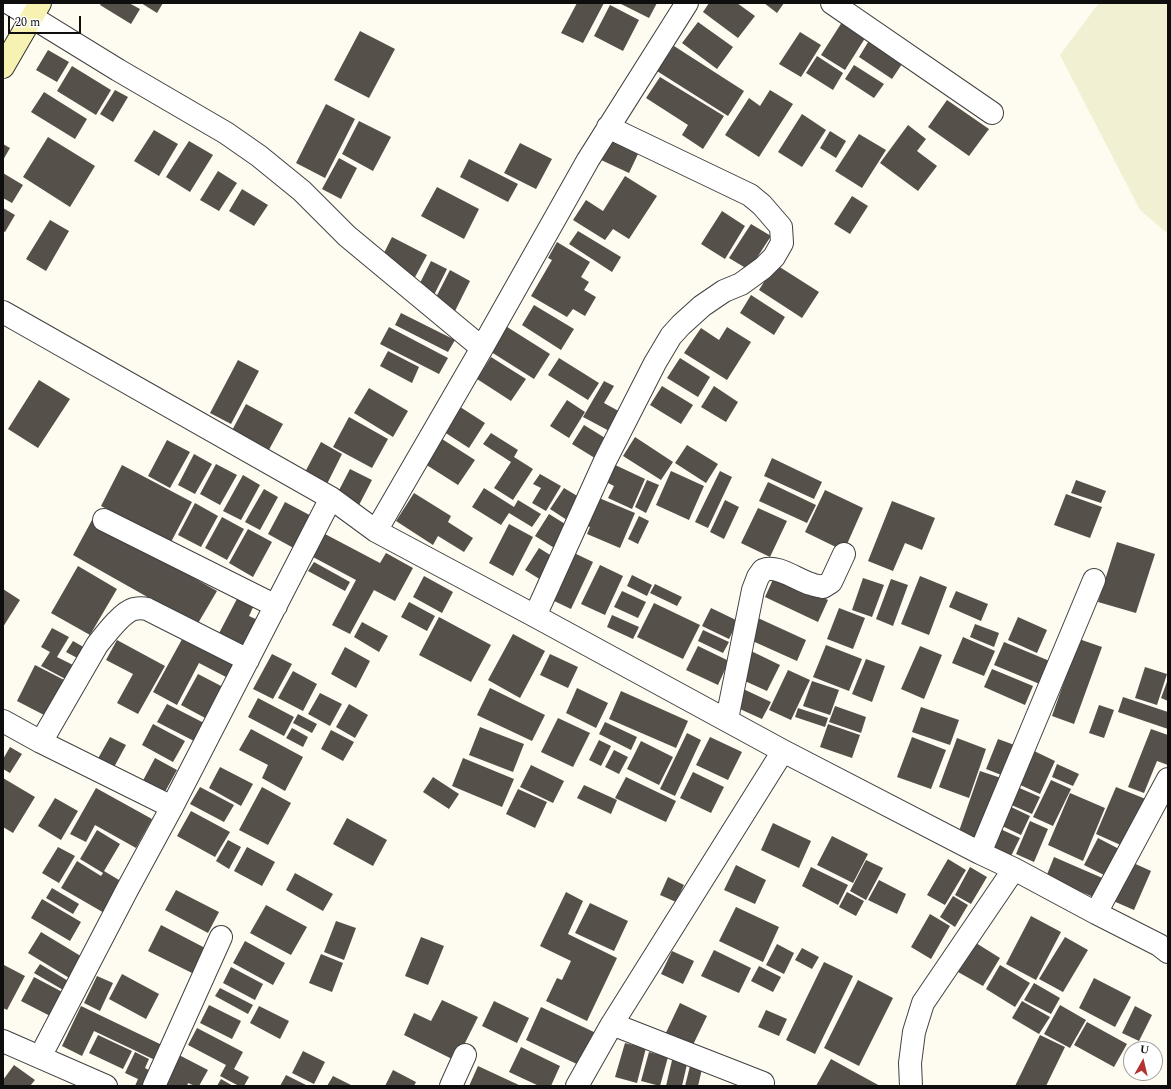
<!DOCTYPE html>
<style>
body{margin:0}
#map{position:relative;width:1171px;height:1089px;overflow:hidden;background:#fefbf0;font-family:Spectral,serif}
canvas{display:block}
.frame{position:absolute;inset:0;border:4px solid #0e0e0e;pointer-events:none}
.north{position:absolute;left:1123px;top:1041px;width:40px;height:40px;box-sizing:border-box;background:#fff;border:1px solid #9f9f9f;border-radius:50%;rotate:8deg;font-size:11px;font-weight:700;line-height:16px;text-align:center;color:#0e0e0e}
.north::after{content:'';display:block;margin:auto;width:14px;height:18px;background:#b13334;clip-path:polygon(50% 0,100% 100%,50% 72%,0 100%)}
.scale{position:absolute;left:8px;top:16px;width:73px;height:18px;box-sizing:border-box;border:2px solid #0e0e0e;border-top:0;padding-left:5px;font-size:12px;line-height:14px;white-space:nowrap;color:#0e0e0e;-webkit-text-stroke:3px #fff;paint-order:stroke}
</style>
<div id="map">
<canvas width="1171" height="1089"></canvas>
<div class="frame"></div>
<div class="north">U</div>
<div class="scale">20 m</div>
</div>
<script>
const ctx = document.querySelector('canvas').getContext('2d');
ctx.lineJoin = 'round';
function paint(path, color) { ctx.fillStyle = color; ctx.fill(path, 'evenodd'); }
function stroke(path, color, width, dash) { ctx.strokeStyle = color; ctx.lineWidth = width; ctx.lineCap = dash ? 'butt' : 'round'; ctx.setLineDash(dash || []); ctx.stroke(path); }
paint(new Path2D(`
 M1099 3H1168V234L1140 210 1060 55Z`), '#f1f0d2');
paint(new Path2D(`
 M101 3H129L140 9 131 24 100 5Z
 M141 3H163L157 13Z
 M577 3H604L583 43 561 33Z
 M619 3H657L649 18Z
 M709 3H737L755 16 738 38 703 12Z
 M764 3H784L777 13Z
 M610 5 639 20 623 51 594 36Z
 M844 19 867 35 845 70 821 55Z
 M698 22 733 47 717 69 682 43Z
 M360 31 395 49 369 98 334 80Z
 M800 32 821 45 801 77 779 64Z
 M870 39 904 61 892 79 859 57Z
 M674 46 744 91 728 116 649 66 659 50 668 55Z
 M48 50 69 62 57 82 36 70Z
 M817 56 843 73 833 90 806 73Z
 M854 65 884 84 874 98 845 79Z
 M72 66 111 90 96 115 57 91Z
 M660 77 724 116 703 149 682 135 688 125 646 98Z
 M115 90 128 97 113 122 100 114Z
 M770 90 793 104 759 157 725 135 749 98 760 106Z
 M44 92 87 119 75 139 31 112Z
 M947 100 989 129 969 156 928 127Z
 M326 104 355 119 325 178 296 163Z
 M802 114 826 130 802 167 778 152Z
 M359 121 391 137 373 171 342 154Z
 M908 125 926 139 917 151 937 166 918 191 880 163Z
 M154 130 178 144 159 176 134 161Z
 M830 131 846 141 836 158 820 148Z
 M859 134 886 150 862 188 835 171Z
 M48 137 95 166 70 207 23 177Z
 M608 139 638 154 629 173 599 159Z
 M189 141 213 155 190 192 166 177Z
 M520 143 552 159 536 189 504 173Z
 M3 144 10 148 3 160Z
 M339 158 357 168 341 199 322 189Z
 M469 159 518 184 508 202 460 177Z
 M218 171 237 183 219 211 200 200Z
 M3 173 23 185 12 203 3 198Z
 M625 176 657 196 629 239 613 229 605 240 573 220 586 200 603 211Z
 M437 187 479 209 464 239 421 216Z
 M242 189 268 205 254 226 229 211Z
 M852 196 868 206 850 234 834 224Z
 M3 208 15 215 5 232 3 231Z
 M722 211 745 226 725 259 701 244Z
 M50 220 69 231 46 271 26 259Z
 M751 224 771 236 749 270 729 258Z
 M578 231 621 257 612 272 569 244Z
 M392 237 427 255 414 279 380 261Z
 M557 242 590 262 581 277 589 282 584 290 596 297 585 316 573 309 567 317 531 296 552 260 548 258Z
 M431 261 447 269 433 297 417 289Z
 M775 264 819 292 802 318 759 290Z
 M450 270 470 281 454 313 433 303Z
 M751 295 785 317 774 335 740 313Z
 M534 305 574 329 561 350 522 325Z
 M401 313 455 340 448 352 395 325Z
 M504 325 550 354 534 379 488 350Z
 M389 327 448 358 439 374 380 344Z
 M727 327 751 342 727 380 684 353 701 328 719 340Z
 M388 351 419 367 412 383 380 366Z
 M491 357 526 379 511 401 477 379Z
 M559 358 599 383 588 400 548 375Z
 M680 358 710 377 698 397 667 378Z
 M238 360 259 371 231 424 210 413Z
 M39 380 70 399 38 448 8 429Z
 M604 381 614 386 604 403 624 414 613 433 583 417Z
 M662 386 693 405 681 424 650 405Z
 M714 386 738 402 726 422 701 407Z
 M369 388 408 411 393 437 354 413Z
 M567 400 585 412 569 438 550 426Z
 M454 403 485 423 469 448 438 428Z
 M246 404 283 424 265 457 228 438Z
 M349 417 388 439 372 468 333 447Z
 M584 425 610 441 598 460 572 444Z
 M491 433 518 450 514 457 533 469 513 500 494 488 511 462 483 444Z
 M635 437 673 462 661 480 623 456Z
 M442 439 475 460 458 485 425 464Z
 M167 440 190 452 170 488 148 476Z
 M321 442 342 454 326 486 304 474Z
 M687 445 718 464 706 483 675 463Z
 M194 454 212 464 195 494 178 485Z
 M772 458 822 482 814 499 764 476Z
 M611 463 645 479 632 509 608 498 614 486 602 480Z
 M216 464 237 475 220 505 200 494Z
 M122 465 192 502 171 542 101 506Z
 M350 469 372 480 358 507 336 496Z
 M671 471 704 486 689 520 656 505Z
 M720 471 732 477 708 528 695 522Z
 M540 474 561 486 546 511 532 503 541 488 533 484Z
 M243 475 260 485 241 520 223 511Z
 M647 480 659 485 646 513 635 507Z
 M1076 480 1106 491 1101 503 1071 493Z
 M768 482 816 505 807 523 759 501Z
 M484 488 514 507 518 500 541 514 532 527 509 513 501 525 472 507Z
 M564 488 584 500 570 522 550 509Z
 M264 489 278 497 260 530 245 522Z
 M825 490 863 508 844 551 805 532Z
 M414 493 451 516 448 522 473 538 464 552 438 536 433 545 396 521Z
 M1066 494 1102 507 1090 538 1054 525Z
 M599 498 635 513 620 548 587 534 590 527 587 526Z
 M725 500 739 507 724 539 710 532Z
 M892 501 935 518 922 550 905 543 893 571 868 561Z
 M285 502 317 519 299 551 268 534Z
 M195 503 218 516 201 547 178 535Z
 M758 508 787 521 770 557 741 543Z
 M549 514 570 527 556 549 535 536Z
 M639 516 649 521 638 544 628 539Z
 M222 517 244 529 227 560 205 548Z
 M92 520 217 591 197 625 73 555Z
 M509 524 533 537 513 576 489 563Z
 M248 529 272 542 253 577 229 563Z
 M325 534 380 563 386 553 413 568 395 601 374 590 350 634 332 625 356 580 313 557Z
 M1117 542 1155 554 1136 613 1098 602Z
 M539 548 555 558 541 580 525 570Z
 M572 552 593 562 571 609 550 599Z
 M314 562 350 582 345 591 308 571Z
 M600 565 623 576 605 615 581 604Z
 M78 566 117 589 90 635 51 613Z
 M632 575 652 585 647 596 627 586Z
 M775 575 828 600 818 622 765 597Z
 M424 576 453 592 442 613 413 597Z
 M920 576 947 587 929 635 901 624Z
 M863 578 884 585 872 617 852 610Z
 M891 579 908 585 893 626 876 619Z
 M655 584 682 597 677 606 650 593Z
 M3 589 20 600 3 627Z
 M622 591 646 602 638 618 614 607Z
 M956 591 988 604 981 621 949 607Z
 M239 595 255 603 249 616 260 621 243 653 216 639Z
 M409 602 435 616 427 631 401 617Z
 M654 603 700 625 683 659 637 637Z
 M711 608 738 621 729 639 702 626Z
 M839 608 865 618 853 649 827 639Z
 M612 615 639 627 633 639 607 627Z
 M439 617 491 645 471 682 419 655Z
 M1018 617 1047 630 1037 653 1008 640Z
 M758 618 806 640 797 661 748 639Z
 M362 622 388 636 379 652 354 637Z
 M975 624 999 633 994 647 970 637Z
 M52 628 69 637 57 657 79 668 71 682 41 666 50 652 41 647Z
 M703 630 729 642 723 653 698 641Z
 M186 632 238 660 228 678 199 663 177 705 153 692Z
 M513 634 545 651 520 698 488 680Z
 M963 637 995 651 984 676 952 663Z
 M1079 639 1102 647 1074 724 1052 716Z
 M117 640 165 666 138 714 117 703 133 674 106 660Z
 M73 641 87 649 81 660 66 652Z
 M1004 642 1052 662 1042 685 994 665Z
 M826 645 862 659 849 691 813 677Z
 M698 646 729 661 718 685 686 670Z
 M920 646 942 655 924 699 901 689Z
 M345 647 370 661 356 688 331 674Z
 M749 650 780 665 767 691 736 677Z
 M272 654 292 664 273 699 253 689Z
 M550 654 578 667 568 688 540 675Z
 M866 659 885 666 872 702 852 694Z
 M35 665 70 683 57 709 49 705 44 715 17 701Z
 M1145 667 1167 674 1157 705 1135 698Z
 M992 669 1033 686 1025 705 984 687Z
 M788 670 810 680 791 720 769 710Z
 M293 671 317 684 303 711 278 698Z
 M198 674 225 688 207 719 181 705Z
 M1168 679V701L1161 698Z
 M812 681 839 690 830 715 803 706Z
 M739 687 771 702 762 719 731 705Z
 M490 688 545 715 532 741 477 715Z
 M577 688 608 703 596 728 566 713Z
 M621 691 688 721 676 748 609 719Z
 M320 693 342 704 330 726 308 714Z
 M1123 697 1168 712V729L1118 712Z
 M258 698 294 717 284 736 248 717Z
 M167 704 204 723 194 741 157 722Z
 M349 704 368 715 355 738 336 727Z
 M1099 705 1114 710 1104 738 1089 733Z
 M835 706 866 717 861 733 829 722Z
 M921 707 959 720 950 745 912 732Z
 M798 708 828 718 825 727 795 717Z
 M298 714 317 724 312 733 293 723Z
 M558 718 590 733 573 767 541 752Z
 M605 722 637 737 631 750 599 734Z
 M153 724 185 741 173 762 142 745Z
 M828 724 860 735 852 758 820 747Z
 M480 727 524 744 513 772 469 755Z
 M292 728 308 737 303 747 286 738Z
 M251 729 303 757 285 791 262 778 268 765 239 750Z
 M1151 729 1168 735V765L1157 761 1144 793 1128 787Z
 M331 730 354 742 343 761 321 749Z
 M687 733 701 740 675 796 660 789Z
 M110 737 126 745 112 771 96 762Z
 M710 737 742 752 728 780 696 765Z
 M912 737 946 750 931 789 897 777Z
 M957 738 986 749 969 798 939 787Z
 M998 739 1020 747 1009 778 986 769Z
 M599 740 611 746 601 766 589 760Z
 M641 741 673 757 659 785 627 769Z
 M10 747 22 754 10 773 3 769V759Z
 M614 750 628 757 619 774 605 767Z
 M1032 750 1055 761 1040 794 1016 783Z
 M155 758 177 770 161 799 139 788Z
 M463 758 514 779 502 807 452 786Z
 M1057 764 1079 774 1073 786 1052 777Z
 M531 765 564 781 553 803 520 787Z
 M220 767 253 784 241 806 209 788Z
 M980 771 1004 779 982 842 958 834Z
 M693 772 724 787 711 813 680 798Z
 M433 777 459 794 449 809 423 792Z
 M626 777 676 801 666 822 615 798Z
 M3 778 35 797 13 833 3 827Z
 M1051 780 1071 789 1053 826 1033 817Z
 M584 785 617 800 611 814 577 798Z
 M1015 786 1040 797 1032 814 1007 803Z
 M200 787 234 805 224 822 190 804Z
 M262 787 291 803 268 845 239 830Z
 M1116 787 1153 802 1125 847 1096 834Z
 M96 788 152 819 136 848 95 825 86 842 70 834Z
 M518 789 547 802 535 828 506 814Z
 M1070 793 1105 808 1083 861 1048 845Z
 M55 798 78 811 61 840 38 826Z
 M1007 805 1030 816 1021 835 998 824Z
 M191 811 230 832 215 857 177 836Z
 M347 818 387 840 373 866 333 844Z
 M1030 821 1048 829 1034 862 1016 854Z
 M773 823 811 841 799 868 761 850Z
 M996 827 1020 838 1010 858 987 847Z
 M97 830 120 844 104 871 124 883 106 914 61 888 77 861 101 876 103 873 80 859Z
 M832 836 868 854 853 883 817 865Z
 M1098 838 1121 850 1108 877 1084 865Z
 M228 840 241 847 229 869 216 861Z
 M58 847 75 856 59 883 42 873Z
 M247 847 275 862 262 886 234 871Z
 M1054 857 1107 880 1098 899 1046 877Z
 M948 859 966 870 945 905 927 895Z
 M866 860 883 868 866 900 850 891Z
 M1129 861 1151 871 1134 910 1111 900Z
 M736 865 766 880 755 904 724 890Z
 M811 867 848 885 838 905 802 886Z
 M970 867 987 877 971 904 955 895Z
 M295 873 333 894 323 911 286 890Z
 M668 877 684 885 676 902 660 895Z
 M879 880 906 894 897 914 868 900Z
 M52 888 79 904 73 914 46 898Z
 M176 890 219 912 208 933 165 910Z
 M566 892 583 901 568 934 617 958 587 1021 546 1001 557 978 562 980 571 961 540 946Z
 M847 892 864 901 856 916 839 907Z
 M953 896 968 905 955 927 940 917Z
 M42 899 81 922 70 941 31 918Z
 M590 903 628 921 614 951 575 933Z
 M266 905 307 927 291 955 250 933Z
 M736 907 779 927 763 962 719 941Z
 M930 914 950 926 931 959 911 947Z
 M1031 916 1061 932 1036 980 1006 964Z
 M336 921 356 928 344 960 324 952Z
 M161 925 207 949 194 974 148 951Z
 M41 932 84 958 71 979 28 953Z
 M421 937 444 946 428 985 405 976Z
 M1065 937 1088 950 1063 992 1039 979Z
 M245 941 285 963 273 985 233 963Z
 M976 943 1000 958 983 986 958 972Z
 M777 944 794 953 784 974 766 965Z
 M802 948 819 957 812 969 795 960Z
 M714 950 751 968 739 993 701 976Z
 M672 951 694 961 683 984 661 974Z
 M321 954 343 963 332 992 309 983Z
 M824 962 853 976 815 1054 786 1040Z
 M40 964 75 985 70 994 34 973Z
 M4 965 25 976 7 1010 3 1008Z
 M1000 965 1030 983 1015 1007 986 989Z
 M759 966 781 977 773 992 751 981Z
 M231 967 263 984 255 1000 223 983Z
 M122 974 159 994 146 1019 109 999Z
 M97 976 113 983 100 1011 84 1003Z
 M34 977 68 995 56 1019 21 1001Z
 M1094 978 1131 997 1115 1027 1079 1008Z
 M858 980 893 998 859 1066 824 1048Z
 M1034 983 1060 998 1051 1014 1024 1000Z
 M220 988 253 1005 248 1014 215 996Z
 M442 1000 478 1017 456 1061 404 1035 414 1013 431 1021Z
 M494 1001 529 1018 517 1043 482 1026Z
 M1022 1001 1050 1017 1039 1034 1012 1018Z
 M680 1003 707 1016 690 1051 663 1039Z
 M209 1005 241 1021 232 1039 200 1023Z
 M1060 1005 1086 1020 1070 1048 1044 1034Z
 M81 1006 162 1045 155 1060 94 1031 82 1056 62 1046Z
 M259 1006 289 1021 280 1039 250 1023Z
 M1135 1006 1152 1015 1139 1041 1122 1033Z
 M541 1007 596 1033 581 1066 526 1040Z
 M766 1010 787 1019 779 1036 758 1027Z
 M1087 1022 1127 1044 1114 1067 1074 1045Z
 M197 1028 243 1052 234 1069 249 1077 244 1086H239L220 1076 226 1065 188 1045Z
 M98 1035 132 1051 123 1069 89 1053Z
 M1040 1035 1065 1047 1046 1086H1015Z
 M625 1043 646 1048 637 1083 615 1077Z
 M521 1047 560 1066 551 1086H539L509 1072Z
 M303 1051 325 1062 314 1084 292 1073Z
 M135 1052 149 1059 145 1068 156 1074 150 1086H135L138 1079 125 1073Z
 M649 1052 668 1057 660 1086 641 1081Z
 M179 1055 208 1070 199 1086H195L188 1083 187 1086H162Z
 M673 1056 688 1060 682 1086H666Z
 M831 1059 880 1086H816Z
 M691 1062 703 1065 698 1086H685Z
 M14 1065 35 1080 30 1086H3V1080Z
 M478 1066 521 1086H469Z
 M393 1070 416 1082 414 1086H385Z
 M286 1075 308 1086H280Z
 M333 1076 353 1086H327Z
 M221 1079 233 1086H217Z`), '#56504b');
const street = new Path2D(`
 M9 3 118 70 226 133 259 156 302 191 347 236 482 348
 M687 3 588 160 482 348 376 531 535 616 783 751 980 853 1014 869 1096 913 1159 945 1168 952
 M832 3 992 113
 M3 312 331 498 376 531
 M104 520 276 606
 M535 616 605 461 655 363 671 336 681 325 702 306 724 291 741 284 763 268 774 257 782 243 781 227 762 205 750 195 608 127
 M727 719 753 590 758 577 763 570C777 564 797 580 811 584 815 586 819 586 823 587L831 582 844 554
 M3 721 41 742 172 807
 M41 742 97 645C105 635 122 612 134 609 139 608 143 608 147 609L248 660
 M980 853 1094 580
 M1096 913 1168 779
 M612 1024 763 1083
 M3 1041 106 1086
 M40 1057 127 890 172 807 331 498
 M154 1086 221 937
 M451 1086 465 1055
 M577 1086 612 1024 783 751
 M911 1086 910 1063 914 1032 923 1003 1014 869`);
const secondary = new Path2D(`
 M3 67 40 3`);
stroke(street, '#414141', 24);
stroke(secondary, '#303030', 24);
stroke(street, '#fff', 22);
stroke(secondary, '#f7f2b2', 22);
</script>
